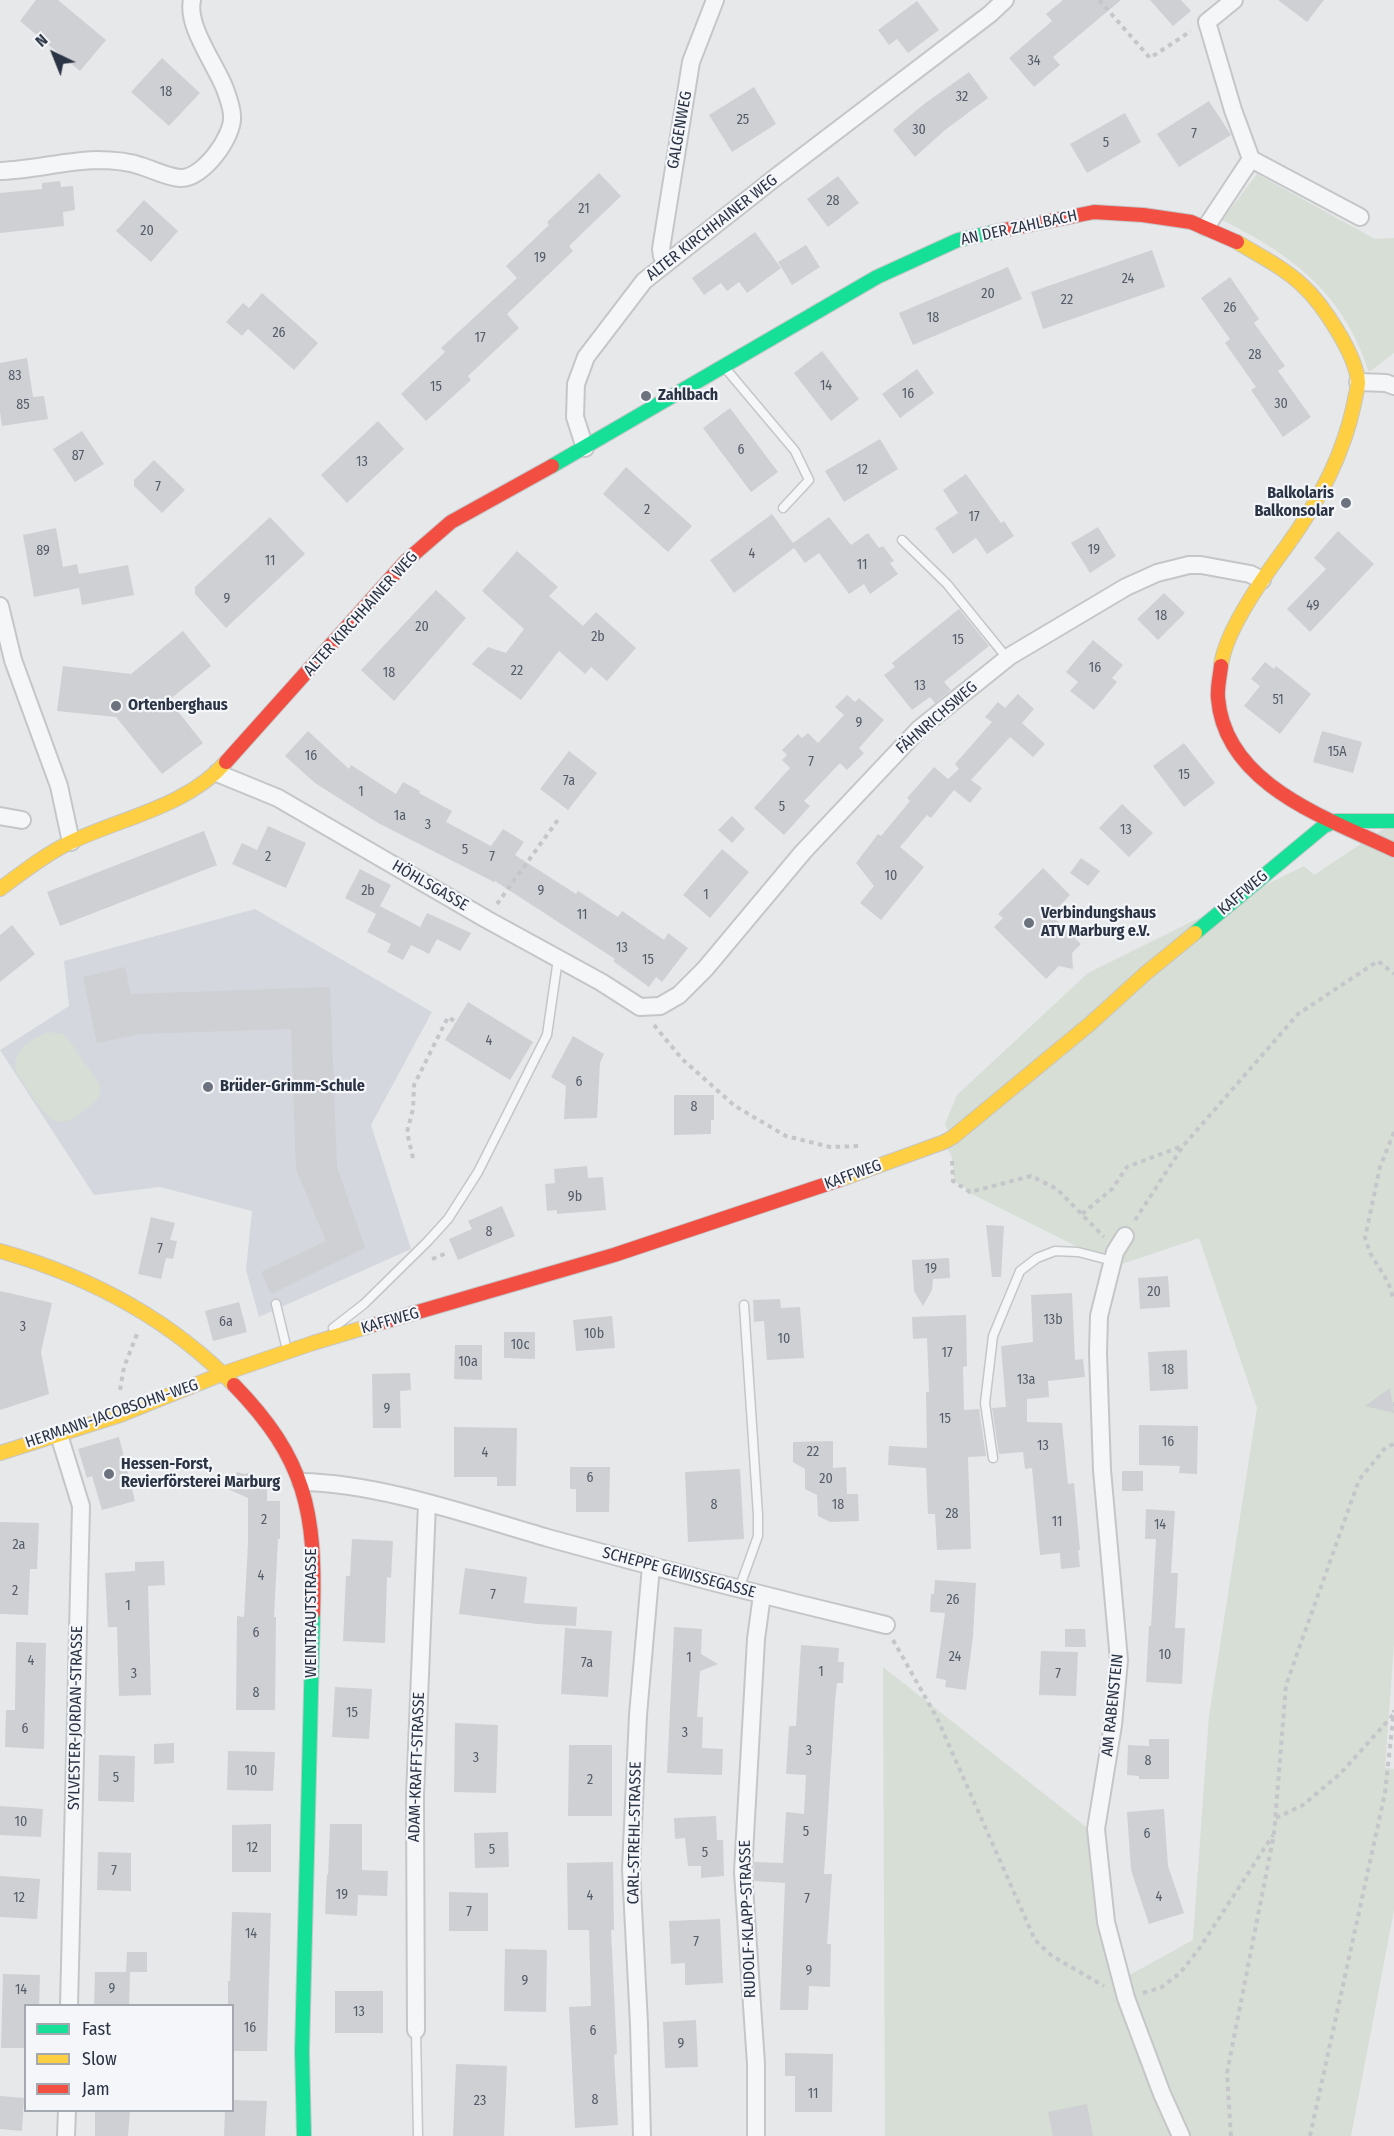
<!DOCTYPE html>
<meta charset="utf-8">
<style>
body{margin:0}
#map{position:relative;width:1394px;height:2136px;overflow:hidden;background:#e6e8ea;font-family:"Fira Sans Condensed",sans-serif}
canvas{display:block}
.legend{position:absolute;left:24px;top:2004px;width:210px;height:108px;box-sizing:border-box;background:#f4f6f9;border:2px solid #a4a8b1;margin:0;padding:8px 10px;list-style:none;font-size:18px;color:#2b3445}
.legend li{display:flex;align-items:center;gap:12px;height:30px}
.legend b{width:30px;border:2px solid #a4a8b1}
.north{position:absolute;left:24px;top:24px;width:60px;height:60px;-webkit-text-stroke:4px #f4f6f9;paint-order:stroke;rotate:317deg;font-size:16px;font-weight:700;line-height:24px;text-align:center;color:#2b3445}
.north::after{content:'';display:block;margin:auto;width:21px;height:27px;background:#2b3445;clip-path:polygon(50% 0,100% 100%,50% 72%,0 100%)}
</style>
<div id="map">
<canvas width="1394" height="2136"></canvas>
<ul class="legend">
<li><b style="height:8px;background:#16e098"></b>Fast</li>
<li><b style="height:8px;background:#ffcf43"></b>Slow</li>
<li><b style="height:8px;background:#f24e42"></b>Jam</li>
</ul>
<div class="north">N</div>
</div>
<script>
const ctx = document.querySelector('canvas').getContext('2d');
ctx.lineJoin = 'round';
function paint(path, color) { ctx.fillStyle = color; ctx.fill(path, 'evenodd'); }
function stroke(path, color, width, dash) { ctx.strokeStyle = color; ctx.lineWidth = width; ctx.lineCap = dash ? 'butt' : 'round'; ctx.setLineDash(dash || []); ctx.stroke(path); }
function drawText(font, color, halo, rows, align = 'center') {
  ctx.font = font + ' "Fira Sans Condensed",sans-serif'; ctx.lineWidth = 4.5; ctx.setLineDash([]); ctx.textBaseline = 'middle'; ctx.strokeStyle = halo; ctx.fillStyle = color; for (const [text, x, y, turn = 0] of rows) {
    ctx.save(); ctx.translate(x, y); ctx.rotate((+turn || 0) * Math.PI / 180); ctx.textAlign = isNaN(turn) ? turn : align; if (halo) ctx.strokeText(text, 0, 0); ctx.fillText(text, 0, 0); ctx.restore();
  }
}
paint(new Path2D(`
 M255 909 432 1012 371 1125 411 1249 259 1317 246 1270 252 1211 160 1187 94 1195 0 1050 69 1006 64 961Z`), '#d4d7dd');
paint(new Path2D(`
 M1257 174 1375 239 1394 238V353L1369 372C1344 294 1293 255 1222 220Z
 M1394 822V1644L1385 1768 1394 1769V1910L1351 2136H885L883 1667 1090 1830 1126 1977 1193 1940 1209 1716 1257 1408 1199 1238 1116 1266 970 1193V1191L954 1181 952 1157 944 1142 949 1133 945 1124 957 1095 1088 973 1304 866 1314 875Z
 M48 1032 63 1034 69 1040 100 1085C101 1096 97 1102 87 1108 79 1114 68 1125 57 1121 44 1118 26 1086 17 1074 10 1053 29 1039 48 1032Z`), '#d6ded6');
paint(new Path2D(`
 M36 0H58L106 40 80 71 20 21Z
 M1063 0H1121L1053 57 1060 65 1034 87 1009 58 1052 21 1046 14Z
 M1150 0H1181L1191 11 1173 26Z
 M1278 0H1324L1307 22Z
 M917 1 939 30 908 53 897 39 889 45 878 30Z
 M162 58 200 93 169 126 131 92Z
 M969 72 988 98 945 130 915 157 893 130 924 104Z
 M754 87 776 124 732 152 709 115Z
 M1209 101 1231 135 1179 167 1157 134Z
 M1125 113 1141 142 1087 173 1070 144Z
 M599 173 621 196 569 246 573 251 507 314 519 328 468 376 471 380 426 421 401 394 445 352 441 348 517 278 506 266 549 225 547 222Z
 M838 176 859 203 828 227 807 199Z
 M60 181 61 187 73 186 75 210 63 212 64 226 0 233V193L42 189V183Z
 M144 200 178 231 151 262 116 231Z
 M755 232 781 268 747 293 739 282 727 291 721 283 704 295 692 278Z
 M806 245 820 267 792 285 778 262Z
 M1152 250 1165 287 1043 329 1031 292Z
 M1008 267 1022 299 913 345 899 313Z
 M1230 277 1259 319 1254 323 1285 366 1278 371 1311 417 1283 437 1251 390 1256 387 1225 343 1230 339 1201 298Z
 M262 293 318 343 294 370 248 329 242 336 226 322 243 303 249 308Z
 M822 351 859 399 831 421 794 373Z
 M27 358 33 397 44 396 48 419 2 426 0 412V363Z
 M917 369 934 393 900 418 882 394Z
 M730 408 778 472 751 492 703 428Z
 M378 421 404 449 347 503 321 475Z
 M82 431 104 464 75 482 53 449Z
 M880 439 898 469 844 502 825 471Z
 M154 460 185 490 162 513 134 486V480Z
 M626 467 692 526 668 552 603 494Z
 M966 474 1001 523 1004 521 1014 536 987 554 976 538 953 554 935 528 958 513 943 490Z
 M772 514 793 543 829 517 851 545 868 533 879 548 883 546 894 561 890 563 898 574 870 594 864 584 849 594 819 553 805 563 794 548 734 593 710 560Z
 M270 517 305 554 226 628 195 594V587Z
 M1098 527 1116 556 1090 573 1071 543Z
 M56 528 63 567 77 564 79 574 128 565 134 595 82 605 79 588 34 597 23 535Z
 M1338 531 1374 564 1310 632 1287 609 1326 569 1314 558Z
 M517 551 558 587 549 596 583 626 596 612 636 648 607 681 591 667 585 674 559 651 521 700 472 664 488 647 506 653 524 629 482 591Z
 M436 590 466 618 394 701 361 670Z
 M1164 593 1185 613 1158 640 1137 619Z
 M959 609 989 646 944 682 951 690 935 703 930 697 912 710 884 675 895 667 892 663Z
 M183 631 211 666 169 700 203 743 162 774 116 717 57 711 63 666 131 674Z
 M1093 640 1123 665 1112 678 1117 682 1094 710 1070 691 1078 682 1066 672Z
 M1265 662 1274 669 1276 666 1311 694 1280 734 1244 706 1260 686 1251 679Z
 M1018 694 1034 709 1022 723 1045 744 1033 757 1010 737 971 780 982 788 970 803 954 790 931 818 927 815 900 847 924 867 881 920 860 903 874 886 856 863 878 834 881 836 910 801 907 798 934 767 948 779 959 769 955 764 992 722 985 717 998 702 1005 708Z
 M847 695 855 702 859 698 884 720 859 748 864 753 847 770 840 763 804 801 810 806 784 835 754 808 790 768 782 760 787 755 782 750 798 734 802 738 808 733 818 743 844 715 835 707Z
 M308 731 349 769 351 765 396 794 403 782 420 791 419 793 452 811 446 822 491 846 503 829 524 842 515 855 576 894 578 891 618 917 622 911 664 940 668 933 688 948 662 982 656 977 649 987 613 961 615 959 495 881 494 882 378 823 315 783 285 756Z
 M1322 731 1362 742 1353 773 1313 762Z
 M1184 743 1215 783 1184 807 1153 766Z
 M569 751 597 773 568 810 540 789Z
 M1122 804 1153 833 1129 857 1099 828Z
 M732 816 745 829 732 843 718 830Z
 M268 826 306 843 286 888 232 864 242 843 257 850Z
 M204 831 217 865 60 926 47 892Z
 M722 849 749 872 710 918 683 895Z
 M1081 858 1100 871 1088 886 1070 873Z
 M1043 868 1070 895 1051 915 1081 944 1072 953 1073 969 1059 966 1046 979 994 927 1003 918 998 914Z
 M360 869 391 885 376 914 345 898Z
 M380 906 420 927 427 913 471 933 460 951 437 939 429 954 411 945 403 960 387 952 391 944 367 932Z
 M12 925 35 954 0 982V935Z
 M125 967 131 994 330 987 337 1167 365 1248 271 1294 261 1272 326 1241 296 1169 291 1029 140 1034 97 1043 83 977Z
 M468 1002 533 1042 510 1080 445 1040Z
 M573 1036 604 1054 600 1063 597 1118 564 1119 566 1086 551 1077Z
 M674 1095H714V1120H711V1134L674 1135Z
 M587 1166 588 1178 603 1177 606 1210 557 1214V1210L547 1211 545 1184 555 1183 554 1169Z
 M502 1206 515 1236 458 1260 449 1239 472 1229 468 1221Z
 M151 1217 175 1223 170 1240 177 1241 173 1259 166 1258 161 1279 138 1274Z
 M986 1225 1004 1226 1001 1277H992Z
 M949 1258 950 1278 933 1279 932 1290 923 1306 914 1291 912 1260Z
 M1168 1276 1170 1307 1140 1309 1138 1278Z
 M0 1291 52 1303 41 1352 49 1394 0 1410Z
 M1072 1293 1075 1360 1083 1359 1085 1377 1048 1381 1049 1397 1027 1399V1422L1062 1423 1068 1484 1074 1483 1080 1550H1078L1080 1567 1061 1569 1060 1553 1040 1555 1032 1468 1025 1469 1023 1452 999 1454 992 1408 1006 1407 1001 1346 1033 1342 1031 1295Z
 M780 1299 781 1308 800 1307 804 1358 767 1360 764 1321 754 1322 753 1300Z
 M239 1302 247 1332 213 1341 205 1311Z
 M966 1315 967 1366 963 1367 964 1410 979 1409 986 1456 968 1457 971 1549 937 1550 935 1514H928L926 1468 888 1465 889 1446 927 1448 926 1392H929L927 1338 913 1339 912 1317Z
 M612 1316 615 1348 576 1351 573 1320Z
 M504 1332H535V1359L504 1358Z
 M455 1345H482V1380L454 1379Z
 M1187 1350 1188 1389 1150 1391 1148 1352Z
 M410 1373 411 1390 400 1391 401 1428H373L372 1374Z
 M1390 1388 1394 1413 1365 1406Z
 M1139 1425 1198 1426 1197 1474 1179 1473 1180 1466 1139 1465Z
 M454 1427 517 1428 516 1486H497V1477H454Z
 M119 1437 135 1501 102 1510 92 1476 87 1478 78 1449Z
 M833 1441V1468L846 1467 847 1494H858L859 1521 830 1522 818 1516 817 1495 805 1489V1469L793 1462V1442Z
 M570 1467H610L609 1512H576V1489H570Z
 M740 1469 744 1539 688 1542 685 1472Z
 M1122 1471H1143V1491H1122Z
 M237 1472 244 1474 252 1472 255 1481 267 1486V1501H280V1539H278L274 1617H276L275 1710H236L237 1616 244 1617 248 1544V1498L230 1490Z
 M1146 1509 1175 1511 1171 1573H1178L1175 1628H1185L1182 1684 1146 1682 1149 1626H1151L1156 1539H1145Z
 M0 1522 39 1523 37 1569H30L28 1615 0 1614Z
 M352 1539 393 1541 391 1578 387 1577 385 1643 343 1641 346 1576H350Z
 M164 1561 165 1585 148 1586 151 1695 119 1696 117 1627H108L105 1573 135 1571V1562Z
 M465 1568 527 1577 524 1603 577 1607 576 1626 537 1624 459 1614Z
 M935 1580 976 1583 973 1636 966 1690 945 1687 946 1680 936 1678 945 1613 930 1612 931 1594H934Z
 M674 1627 702 1629 701 1654 718 1664 700 1671 697 1717H703L702 1748 723 1749 722 1775 667 1773Z
 M565 1628 612 1631 608 1697 561 1694Z
 M1065 1629H1085L1086 1647H1065Z
 M16 1642 46 1643 44 1749 5 1747 6 1710H15Z
 M801 1645 839 1648 838 1662H844L843 1683H837L835 1701 824 1874H832L827 1944H831L830 1987 809 1986 808 2010H780L785 1883 754 1881V1862L783 1863 786 1812 804 1814 806 1775 786 1774 789 1726H796Z
 M1041 1651 1078 1652 1076 1696 1039 1695Z
 M335 1687 372 1689 369 1739 332 1737Z
 M455 1723 498 1725 496 1793 454 1792Z
 M1149 1739H1169V1779H1139V1776L1127 1775 1128 1745 1149 1746Z
 M174 1743V1763L154 1764V1744Z
 M569 1745H612V1816H568Z
 M228 1751 275 1752 273 1791 227 1790Z
 M99 1755 135 1756 134 1802 98 1801Z
 M0 1806 43 1809 41 1837 0 1835Z
 M1164 1809 1168 1866 1184 1913 1149 1924 1131 1870 1127 1812Z
 M716 1816 717 1840H723L724 1876 701 1878V1866H688L685 1838 675 1839 674 1818Z
 M271 1824V1872H232V1825Z
 M330 1824H362V1870L388 1871 387 1896 358 1895 357 1916 325 1914 327 1874 328 1875Z
 M508 1832 509 1867 475 1868 474 1833Z
 M98 1852 131 1853V1891L97 1890Z
 M613 1862 614 1930H611L617 2054 614 2055 618 2125 575 2128 569 2007 591 2006 589 1930H568L567 1863Z
 M0 1876 40 1879 37 1919 0 1917Z
 M449 1892 488 1893V1931H449Z
 M232 1912 271 1913 267 2051H232V2006H228V1981H230Z
 M720 1919 723 1983 685 1985V1963L671 1964 669 1921Z
 M505 1949 547 1950 546 2012 504 2011Z
 M127 1952H147V1972H126Z
 M95 1972H130L129 2006H94Z
 M3 1974 40 1975 39 2006H26V2048H1Z
 M335 1991H383V2033H335Z
 M696 2020 698 2067 665 2068 663 2022Z
 M785 2053 833 2054 832 2112H795V2076H785Z
 M456 2064 507 2066 504 2136H453Z
 M0 2096 24 2098 22 2131 0 2129Z
 M232 2100 267 2101 265 2136H224L225 2110H232Z
 M1087 2104 1093 2136H1053L1048 2112Z
 M95 2110H130L128 2136H95Z`), '#ced0d3');
const lane = new Path2D(`
 M726 369 795 451 809 480 783 508
 M902 540 947 584 1007 658
 M276 1304 287 1350
 M333 1328 364 1304 427 1242 448 1219 478 1172 547 1035 558 959
 M993 1458 985 1403 993 1336 1020 1271 1037 1258 1055 1251 1078 1252 1113 1261
 M739 1589 758 1536V1515L744 1305
 M416 2030 418 2136`);
const street = new Path2D(`
 M1251 159 1360 217
 M0 171C32 170 64 161 96 160 110 160 127 161 141 166 154 170 167 177 180 178 202 180 234 136 232 116 232 108 228 97 225 89 216 65 186 26 192 0
 M1206 227 1251 159 1233 110 1207 22 1234 0
 M666 262 662 256 661 249 691 62 715 0
 M1358 382 1386 383 1394 386
 M585 448 575 417 576 384 586 357 644 281 776 177 990 14 1005 0
 M0 606 13 660 59 786 71 842
 M217 773 278 798 486 919 601 982 640 1007 660 1006 679 995 705 969 803 852 919 729 1010 656 1126 587 1157 573 1189 565H1201L1250 574 1262 580
 M0 816 22 820
 M1125 1236 1115 1252 1099 1316 1098 1353 1102 1470 1119 1660 1113 1725 1096 1829 1106 1922 1126 1998 1162 2094 1181 2136
 M59 1435 81 1506 69 2006
 M301 1482C379 1483 472 1516 548 1538 660 1569 773 1598 886 1625
 M416 2030 415 1796 427 1504
 M66 2136 67 2110
 M642 2136 639 2024 631 1869 638 1715 651 1566
 M756 2136V2064L743 1872 756 1639 762 1595`);
const fast = new Path2D(`
 M552 466 877 277 958 240 994 232
 M1195 933 1324 826 1336 821H1394
 M304 2136 302 2051 313 1613`);
const slow = new Path2D(`
 M1221 666C1225 631 1265 575 1286 547 1318 503 1343 457 1354 404 1355 397 1358 388 1358 382 1356 354 1322 303 1302 285 1283 267 1258 255 1237 242
 M0 889C22 873 44 855 69 843 120 818 187 807 226 762
 M839 1180 944 1142 953 1137 1091 1023 1146 973 1195 933
 M0 1251C88 1276 170 1319 234 1385
 M0 1453 120 1415 222 1374 313 1343 373 1325`);
const jam = new Path2D(`
 M994 232 1094 212 1143 215 1191 222 1237 242
 M1221 666C1220 676 1217 688 1218 698 1225 785 1327 818 1394 850
 M226 762 406 561 451 522 552 466
 M373 1325 614 1255 839 1180
 M234 1385C306 1459 316 1512 313 1613`);
stroke(lane, '#c4c6c8', 11);
stroke(street, '#c4c6c8', 20);
stroke(fast, '#c4c6c8', 16);
stroke(slow, '#c4c6c8', 16);
stroke(jam, '#c4c6c8', 16);
stroke(new Path2D(`
 M1099 0 1150 58 1191 31
 M497 904 560 817
 M654 1025 682 1059 735 1106 786 1136 830 1147 861 1146
 M1394 1132 1380 1167 1365 1238 1370 1253 1388 1282 1394 1300
 M413 1158 407 1132 413 1109 414 1085 448 1017 456 1022
 M952 1161 953 1181 970 1192 1031 1176 1057 1189 1104 1237
 M1082 1214 1112 1189 1127 1167 1182 1146
 M1135 1220 1183 1146 1298 1014 1378 961 1394 974
 M432 1259 447 1253
 M120 1390 124 1367 137 1334
 M1393 1404H1394
 M893 1640 937 1718 1035 1940 1052 1956 1104 1986
 M1276 1818 1303 1805 1341 1773 1393 1715
 M1143 1993 1162 1987 1180 1973 1199 1949 1273 1835
 M1231 2136 1227 2073 1274 1834 1286 1685 1359 1480 1386 1447 1394 1444
 M1310 2136 1385 1793 1394 1710`), '#c5c6ca', 4, [4.5, 4.5]);
stroke(lane, '#f5f6f7', 8);
stroke(street, '#f5f6f7', 16);
stroke(fast, '#16e098', 14);
stroke(slow, '#ffcf43', 14);
stroke(jam, '#f24e42', 14);
for (const [x, y, r, color] of [
 [646,396,6,"#6c737f"],
 [1346,503,6,"#6c737f"],
 [116,706,6,"#6c737f"],
 [1029,923,6,"#6c737f"],
 [208,1087,6,"#6c737f"],
 [109,1474,6,"#6c737f"]
]) { const dot = new Path2D(); dot.arc(x, y, r, 0, 2 * Math.PI); ctx.fillStyle = color; ctx.fill(dot); stroke(dot, '#f4f6f9', 2); }
drawText('14px', '#545c69', null, [
 ["34",1034,61],
 ["18",166,92],
 ["32",962,97],
 ["25",743,120],
 ["30",919,130],
 ["7",1194,134],
 ["5",1106,143],
 ["28",833,201],
 ["21",584,209],
 ["20",147,231],
 ["19",540,258],
 ["24",1128,279],
 ["20",988,294],
 ["22",1067,300],
 ["26",1230,308],
 ["18",933,318],
 ["26",279,333],
 ["17",480,338],
 ["28",1255,355],
 ["83",15,376],
 ["14",826,386],
 ["15",436,387],
 ["16",908,394],
 ["30",1281,404],
 ["85",23,405],
 ["6",741,450],
 ["87",78,456],
 ["13",362,462],
 ["12",862,470],
 ["7",158,487],
 ["2",647,510],
 ["17",974,517],
 ["19",1094,550],
 ["89",43,551],
 ["4",752,554],
 ["11",270,561],
 ["11",862,565],
 ["9",227,599],
 ["49",1313,606],
 ["18",1161,616],
 ["20",422,627],
 ["2b",598,637],
 ["15",958,640],
 ["16",1095,668],
 ["22",517,671],
 ["18",389,673],
 ["13",920,686],
 ["51",1278,700],
 ["9",859,723],
 ["15A",1337,752],
 ["16",311,756],
 ["7",811,762],
 ["15",1184,775],
 ["7a",569,781],
 ["1",361,792],
 ["5",782,807],
 ["1a",400,816],
 ["3",428,825],
 ["13",1126,830],
 ["5",465,850],
 ["2",268,857],
 ["7",492,857],
 ["10",891,876],
 ["2b",368,891],
 ["9",541,891],
 ["1",706,895],
 ["11",582,915],
 ["13",622,948],
 ["15",648,960],
 ["4",489,1041],
 ["6",579,1082],
 ["8",694,1107],
 ["9b",575,1197],
 ["8",489,1232],
 ["7",160,1249],
 ["19",931,1269],
 ["20",1154,1292],
 ["13b",1053,1320],
 ["6a",226,1322],
 ["3",23,1327],
 ["10b",594,1334],
 ["10",784,1339],
 ["10c",520,1345],
 ["17",947,1353],
 ["10a",468,1362],
 ["18",1168,1370],
 ["13a",1026,1380],
 ["9",387,1409],
 ["15",945,1419],
 ["16",1168,1442],
 ["13",1043,1446],
 ["22",813,1452],
 ["4",485,1453],
 ["6",590,1478],
 ["20",826,1479],
 ["8",714,1505],
 ["18",838,1505],
 ["28",952,1514],
 ["2",264,1520],
 ["11",1057,1522],
 ["14",1160,1525],
 ["2a",19,1545],
 ["4",261,1576],
 ["2",15,1591],
 ["7",493,1595],
 ["26",953,1600],
 ["1",128,1606],
 ["6",256,1633],
 ["10",1165,1655],
 ["24",955,1657],
 ["1",689,1658],
 ["4",31,1661],
 ["7a",587,1663],
 ["1",821,1672],
 ["3",134,1674],
 ["7",1058,1674],
 ["8",256,1693],
 ["15",352,1713],
 ["6",25,1729],
 ["3",685,1733],
 ["3",809,1751],
 ["3",476,1758],
 ["8",1148,1761],
 ["10",251,1771],
 ["5",116,1778],
 ["2",590,1780],
 ["10",21,1822],
 ["5",806,1832],
 ["6",1147,1834],
 ["12",252,1848],
 ["5",492,1850],
 ["5",705,1853],
 ["7",114,1871],
 ["19",342,1895],
 ["4",590,1896],
 ["4",1159,1897],
 ["12",19,1898],
 ["7",807,1899],
 ["7",469,1912],
 ["14",251,1934],
 ["7",696,1942],
 ["9",809,1971],
 ["9",525,1981],
 ["9",112,1989],
 ["14",21,1990],
 ["13",359,2012],
 ["16",250,2028],
 ["6",593,2031],
 ["9",681,2044],
 ["11",813,2094],
 ["8",595,2100],
 ["23",480,2101]
]);
drawText('16px', '#2b3445', '#f4f6f9', [
 ["GALGENWEG",680,130,-80],
 ["ALTER KIRCHHAINER WEG",712,228,-38],
 ["AN DER ZAHLBACH",1019,228,-12],
 ["ALTER KIRCHHAINER WEG",361,614,-48],
 ["FÄHNRICHSWEG",937,718,-41],
 ["HÖHLSGASSE",430,886,30],
 ["KAFFWEG",1243,893,-40],
 ["KAFFWEG",853,1175,-20],
 ["KAFFWEG",390,1321,-16],
 ["HERMANN-JACOBSOHN-WEG",112,1414,-19],
 ["SCHEPPE GEWISSEGASSE",679,1573,15],
 ["WEINTRAUTSTRASSE",312,1613,-90],
 ["AM RABENSTEIN",1113,1705,-84],
 ["SYLVESTER-JORDAN-STRASSE",76,1718,-89],
 ["ADAM-KRAFFT-STRASSE",417,1767,-88],
 ["CARL-STREHL-STRASSE",635,1833,-89],
 ["RUDOLF-KLAPP-STRASSE",748,1919,-92]
]);
drawText('bold 16px', '#2b3445', '#f4f6f9', [
 ["Zahlbach",658,396],
 ["Balkolaris",1334,494,"right"],
 ["Balkonsolar",1334,512,"right"],
 ["Ortenberghaus",128,706],
 ["Verbindungshaus",1041,914],
 ["ATV Marburg e.V.",1041,932],
 ["Brüder-Grimm-Schule",220,1087],
 ["Hessen-Forst,",121,1465],
 ["Revierförsterei Marburg",121,1483]
], 'left');
</script>
